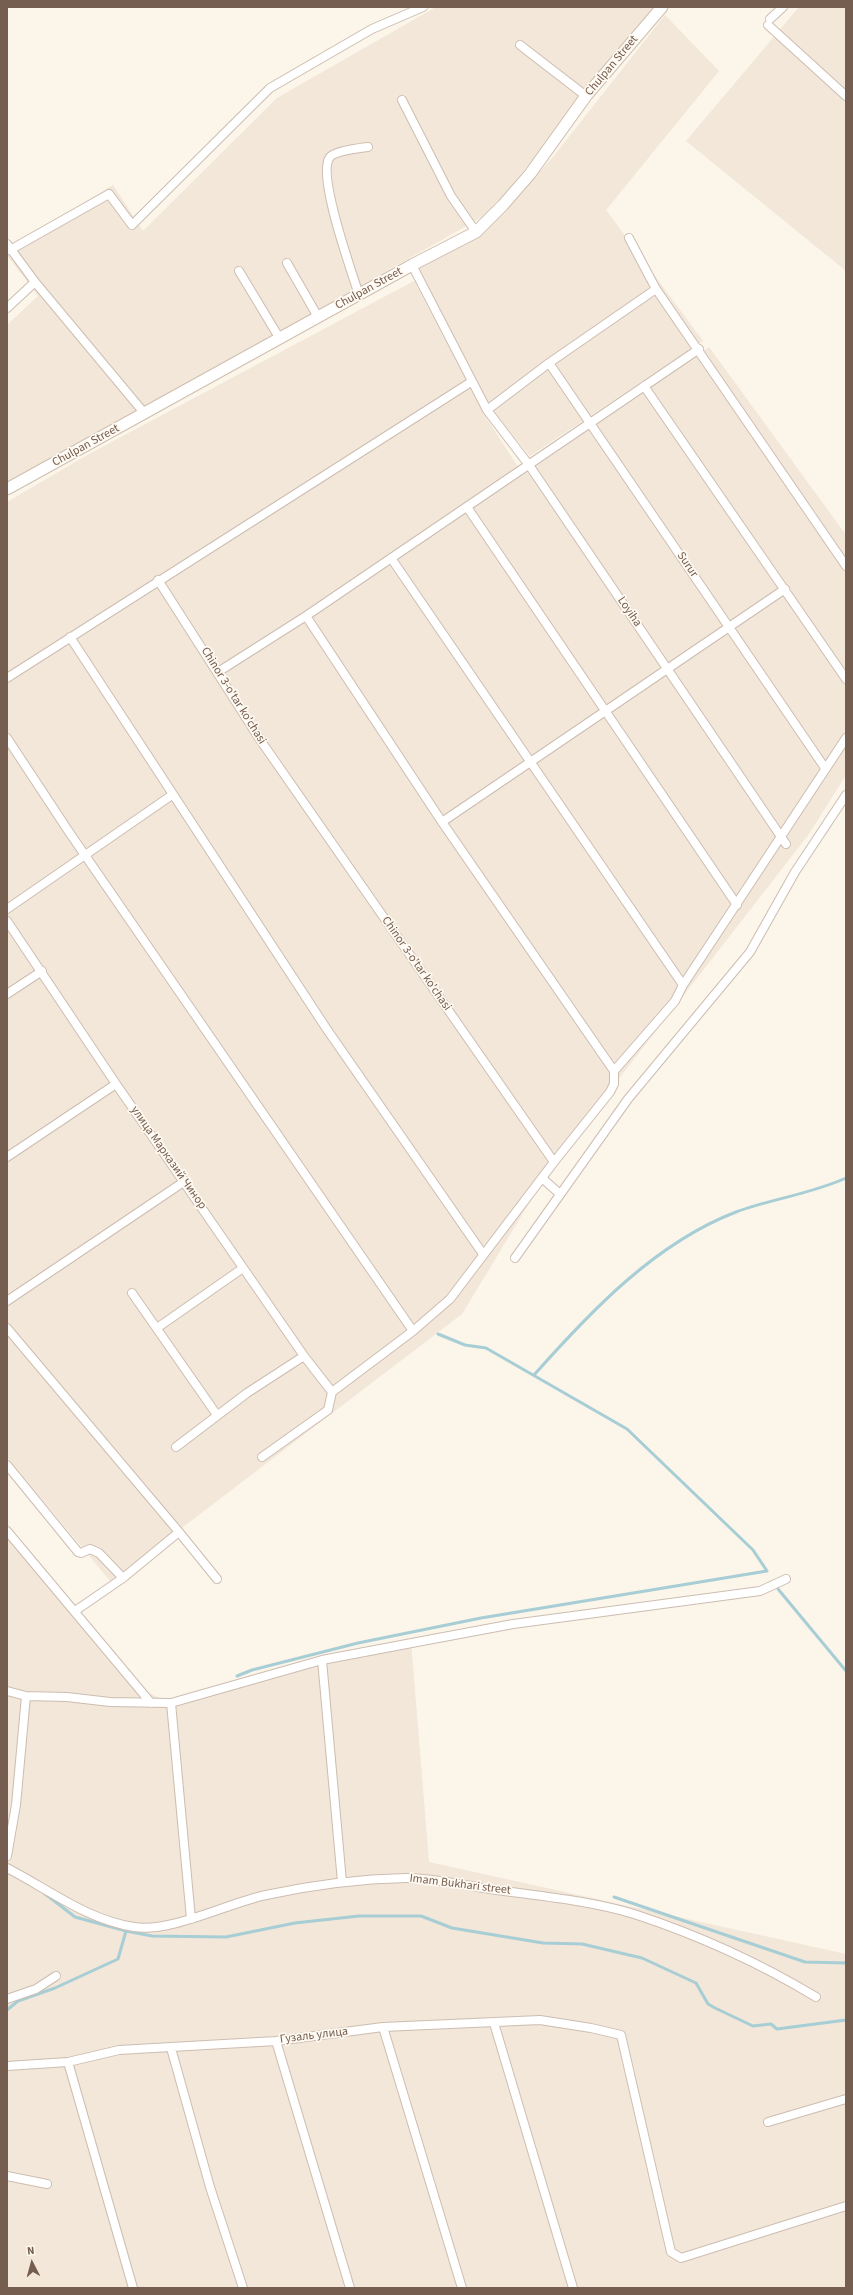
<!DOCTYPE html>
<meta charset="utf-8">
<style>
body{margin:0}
#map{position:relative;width:853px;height:2295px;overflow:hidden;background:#fbf5ea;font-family:"Source Sans 3",sans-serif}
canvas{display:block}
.frame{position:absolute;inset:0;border:8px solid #755d4f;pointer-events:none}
.north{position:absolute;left:12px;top:2243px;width:40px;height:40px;-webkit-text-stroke:3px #fef9f1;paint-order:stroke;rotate:354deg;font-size:11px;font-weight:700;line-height:16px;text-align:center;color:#755d4f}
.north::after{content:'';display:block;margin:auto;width:14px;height:18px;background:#755d4f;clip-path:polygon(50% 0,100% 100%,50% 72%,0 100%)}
</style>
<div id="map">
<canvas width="853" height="2295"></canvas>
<div class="frame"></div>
<div class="north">N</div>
</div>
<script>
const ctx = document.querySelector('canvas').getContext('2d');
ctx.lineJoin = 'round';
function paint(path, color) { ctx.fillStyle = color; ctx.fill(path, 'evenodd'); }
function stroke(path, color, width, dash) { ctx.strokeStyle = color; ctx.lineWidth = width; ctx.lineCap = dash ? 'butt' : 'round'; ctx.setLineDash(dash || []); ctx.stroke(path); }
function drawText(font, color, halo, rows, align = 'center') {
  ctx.font = font + ' "Source Sans 3",sans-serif'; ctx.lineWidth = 3.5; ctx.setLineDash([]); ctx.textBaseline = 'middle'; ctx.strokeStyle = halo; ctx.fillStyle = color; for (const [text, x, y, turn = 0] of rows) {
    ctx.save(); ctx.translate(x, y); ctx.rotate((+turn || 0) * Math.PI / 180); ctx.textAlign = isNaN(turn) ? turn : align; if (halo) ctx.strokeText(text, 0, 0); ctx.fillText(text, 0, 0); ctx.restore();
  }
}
paint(new Path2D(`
 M436 7H658L507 191 482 217 228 361 7 483V325L38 296 7 255V249L113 185 143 231 277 98Z
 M799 7H846V271L686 141Z
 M665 15 719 71 606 210 703 341 530 456 487 403 418 268 482 235 553 157Z
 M414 281 484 414 523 475 709 347 846 535V775L809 834 554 1162 462 1314 111 1582 7 1457V502L89 454Z
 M7 1535 142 1690 171 1703 321 1660 411 1642 429 1862 846 1954V2288H7Z`), '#f2e7d9');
stroke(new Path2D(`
 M534 1375C590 1312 655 1243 736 1212 771 1199 811 1194 846 1178
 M778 1589 846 1671
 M237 1676 252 1670 358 1643 481 1618 767 1571 753 1550 627 1429 486 1348 465 1345 438 1334
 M44 1893 75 1917 126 1931
 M614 1897 805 1962 846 1963
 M7 2010 18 2001 55 1988 118 1959 126 1931 152 1936 226 1937 295 1923 359 1916H421L452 1928 543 1943 582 1944 642 1958 696 1983 708 2004 715 2008 753 2026 771 2024 777 2029 846 2020`), '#a7cdd5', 3);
const minor = new Path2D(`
 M770 19 783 7
 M768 25 846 96
 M520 45 586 96
 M402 100 451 196 476 232
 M629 238 656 289 846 566
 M7 244 35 282 145 414
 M10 250 109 194 132 225 270 88 372 29 423 7
 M287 263 318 317
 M412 265 487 410 529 465 786 844
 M239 271 280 339
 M359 295C352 272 316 174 330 157 335 151 360 148 368 147
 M7 308 35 282
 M549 363 825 768
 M644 386 846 679
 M487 410 549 363 656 289
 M467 507 737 905
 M391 558 683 985
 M158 580 261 741 554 1162 450 1299 413 1331 332 1392 328 1410 262 1457
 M306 616 442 822 614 1071V1084L610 1092 554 1162
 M70 637 326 1028 483 1254
 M218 672 306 616 699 349
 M7 678 471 382
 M7 738 69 832 413 1331
 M442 822 785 589
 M7 909 172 795
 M7 921 116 1084 304 1356 332 1392
 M7 994 42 971
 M614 1071 675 1001 683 985 846 738
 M7 1157 116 1084
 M542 1178 560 1194
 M515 1258 628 1099 750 952 795 872 846 795
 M132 1293 217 1415
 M7 1301 185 1181
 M7 1328 179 1532 123 1578 75 1611
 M157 1328 243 1268
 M176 1447 247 1393 304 1356
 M7 1465 78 1552 81 1553 90 1549 99 1553 123 1578
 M7 1531 151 1703
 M179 1532 217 1579
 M322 1660 342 1882
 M7 1691 26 1696 67 1697 110 1702 171 1703 322 1660 417 1642 513 1624 760 1591 786 1579
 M171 1703 191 1919
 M7 1856 16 1805 26 1696
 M7 1868C48 1889 87 1920 134 1927 171 1933 228 1903 266 1895 312 1885 359 1879 406 1878 434 1878 462 1885 490 1889 538 1896 588 1900 634 1914 698 1935 758 1962 816 1997
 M7 1999 36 1989 56 1976
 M494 2023 573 2288
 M383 2027 462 2288
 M276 2041 350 2288
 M171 2048 210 2187 243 2288
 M68 2062 133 2288
 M7 2066 68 2062 119 2050 276 2041 383 2027 540 2020 591 2028 621 2035 671 2252 681 2258 846 2206
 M768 2122 846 2099
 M7 2176 47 2184`);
const secondary = new Path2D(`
 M7 489 412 265 476 232 503 205 530 174 586 96 662 7`);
stroke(minor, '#cdbdb1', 10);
stroke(secondary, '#cfbeae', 13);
stroke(minor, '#fff', 8);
stroke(secondary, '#fff', 11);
drawText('12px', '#755d4f', '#fef9f1', [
 ["Chulpan Street",612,66,-50],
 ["Chulpan Street",369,289,-29],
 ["Chulpan Street",86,446,-29],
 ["Surur",687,565,56],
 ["Loyiha",629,612,56],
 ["Chinor 3-o'tar ko'chasi",233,696,58],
 ["Chinor 3-o'tar ko'chasi",416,964,55],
 ["улица Марказий Чинор",168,1158,55],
 ["Imam Bukhari street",460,1885,7],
 ["Гузаль улица",314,2036,-7]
]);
</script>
